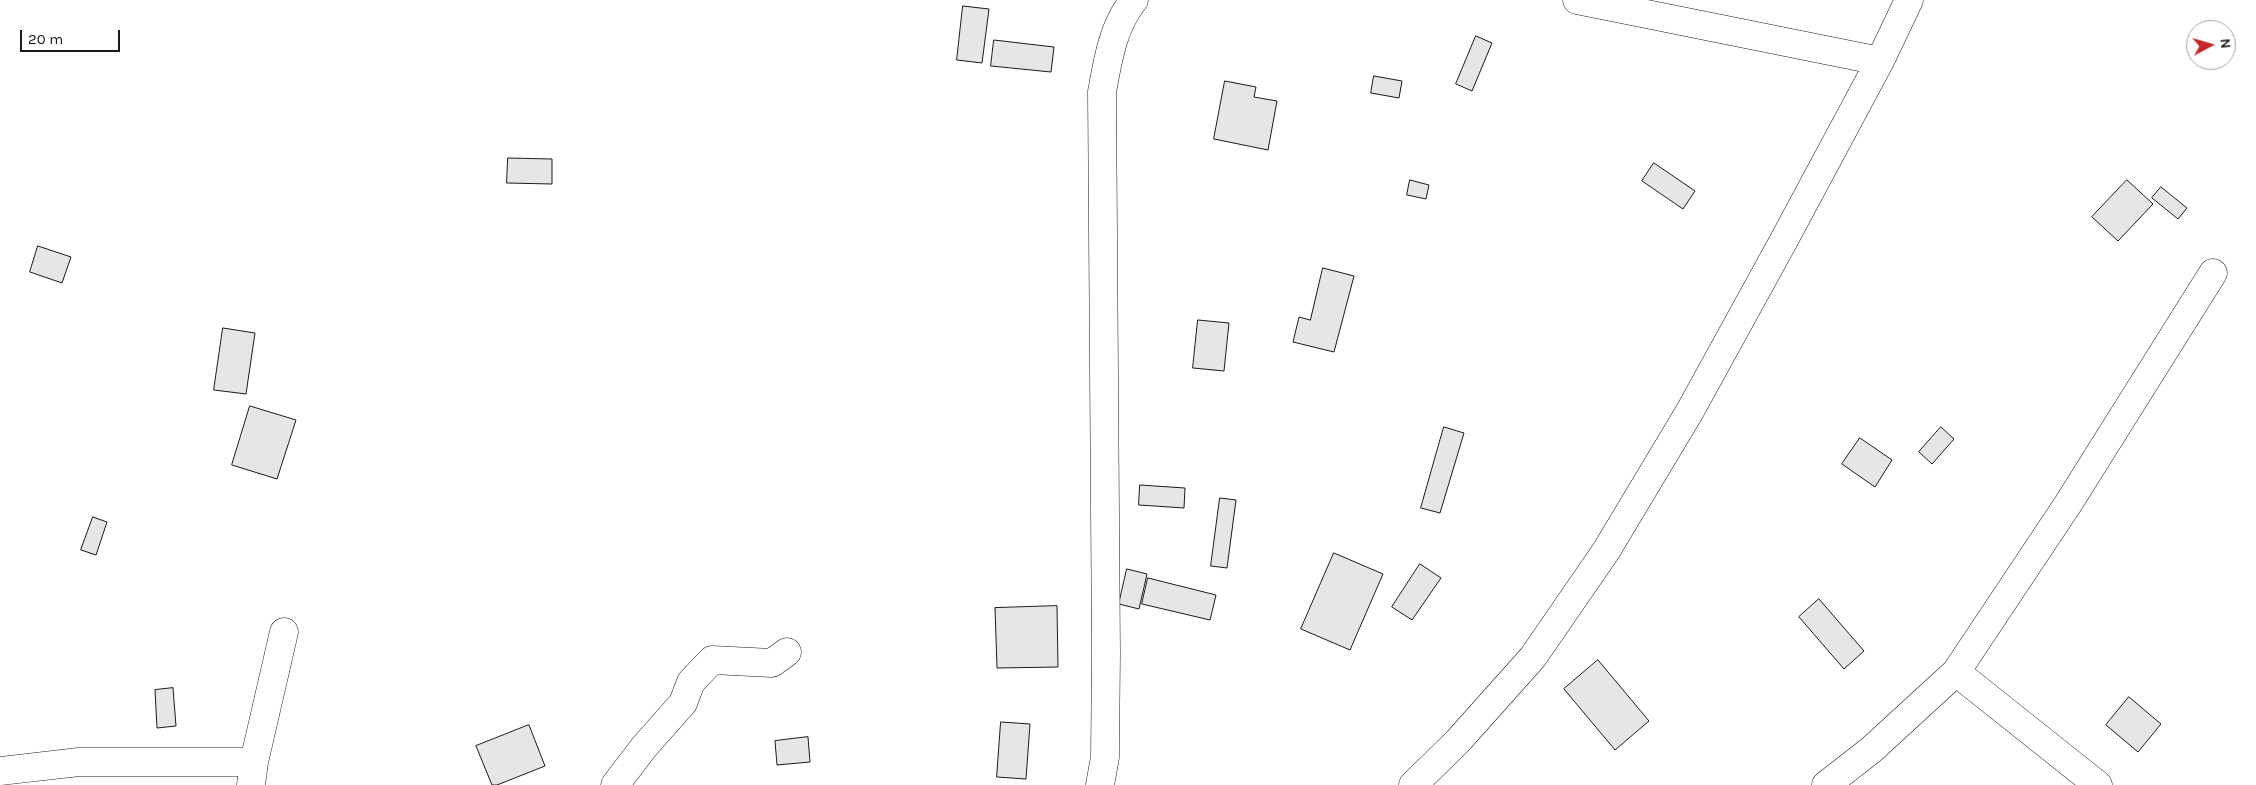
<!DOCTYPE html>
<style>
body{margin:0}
#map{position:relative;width:2256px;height:785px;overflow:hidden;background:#fff;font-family:Karla,sans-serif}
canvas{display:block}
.north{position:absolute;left:2186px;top:20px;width:50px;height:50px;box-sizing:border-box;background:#fff;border:1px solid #a3a3a3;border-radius:50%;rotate:84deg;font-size:14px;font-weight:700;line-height:20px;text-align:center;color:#1a1a1a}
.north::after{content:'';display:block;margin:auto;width:18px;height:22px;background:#c62828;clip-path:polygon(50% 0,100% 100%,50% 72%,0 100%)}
.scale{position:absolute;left:20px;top:30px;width:100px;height:22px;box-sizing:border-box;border:2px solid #1a1a1a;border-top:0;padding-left:6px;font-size:15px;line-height:18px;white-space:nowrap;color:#1a1a1a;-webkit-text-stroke:4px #fff;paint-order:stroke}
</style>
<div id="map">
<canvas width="2256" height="785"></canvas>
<div class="north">N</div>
<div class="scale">20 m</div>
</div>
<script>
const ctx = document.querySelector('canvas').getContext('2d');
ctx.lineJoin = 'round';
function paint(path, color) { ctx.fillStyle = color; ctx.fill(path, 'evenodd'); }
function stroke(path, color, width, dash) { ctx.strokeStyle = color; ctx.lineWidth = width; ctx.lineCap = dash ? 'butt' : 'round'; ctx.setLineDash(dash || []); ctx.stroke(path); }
const building = new Path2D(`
 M963 6 989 9 982 63 957 60Z
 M1476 36 1492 43 1472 91 1456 84Z
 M994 40 1054 47 1051 72 991 66Z
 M1374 76 1402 81 1399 98 1371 93Z
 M1225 81 1256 87 1254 97 1277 101 1268 150 1214 139Z
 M508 158 552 159V184L507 183Z
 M1654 163 1695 191 1683 209 1642 181Z
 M1410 180 1429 185 1426 199 1407 195Z
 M2127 180 2153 204 2118 241 2092 217Z
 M2161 187 2187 208 2178 219 2152 198Z
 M38 246 71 257 62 283 30 272Z
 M1323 268 1354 276 1334 352 1293 342 1299 317 1310 320Z
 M1198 320 1229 323 1224 371 1193 368Z
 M223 328 255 333 246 394 214 390Z
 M250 406 296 420 277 479 232 465Z
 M1444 427 1464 433 1440 513 1421 508Z
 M1941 427 1954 439 1932 464 1919 452Z
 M1860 438 1892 460 1875 487 1842 464Z
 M1140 485 1185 488 1184 508 1139 505Z
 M1220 498 1236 500 1227 568 1211 566Z
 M93 517 107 522 96 555 81 550Z
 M1334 553 1383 574 1350 650 1301 629Z
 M1420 564 1441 578 1412 620 1392 607Z
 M1127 569 1147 574 1139 609 1119 604Z
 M1148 578 1216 595 1210 620 1142 604Z
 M1819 599 1864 651 1844 669 1799 617Z
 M1057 606 1058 667 997 668 995 608Z
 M1598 660 1649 721 1615 750 1564 689Z
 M173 688 176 726 157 728 155 690Z
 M2129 697 2161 724 2138 752 2106 725Z
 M1001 722 1030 724 1026 779 997 777Z
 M529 725 545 766 497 785H492L476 746Z
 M808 737 810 762 777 765 775 741Z`);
paint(building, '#e6e6e6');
stroke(building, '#1a1a1a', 1);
const minor = new Path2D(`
 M1577 0 1880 61
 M1956 672 2098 785
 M0 771 79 762H254
 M251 785 254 762 284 632
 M615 785 644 747 683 703 691 682 712 660 772 663 787 652
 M1100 785 1105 757 1106 653 1102 92C1108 59 1113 26 1134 0
 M1413 785 1458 741 1533 657 1606 551 1690 411 1784 240 1880 61 1909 0
 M1826 785 1871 750 1956 672 2068 504 2213 273`);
stroke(minor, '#1a1a1a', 29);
stroke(minor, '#fff', 28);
</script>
